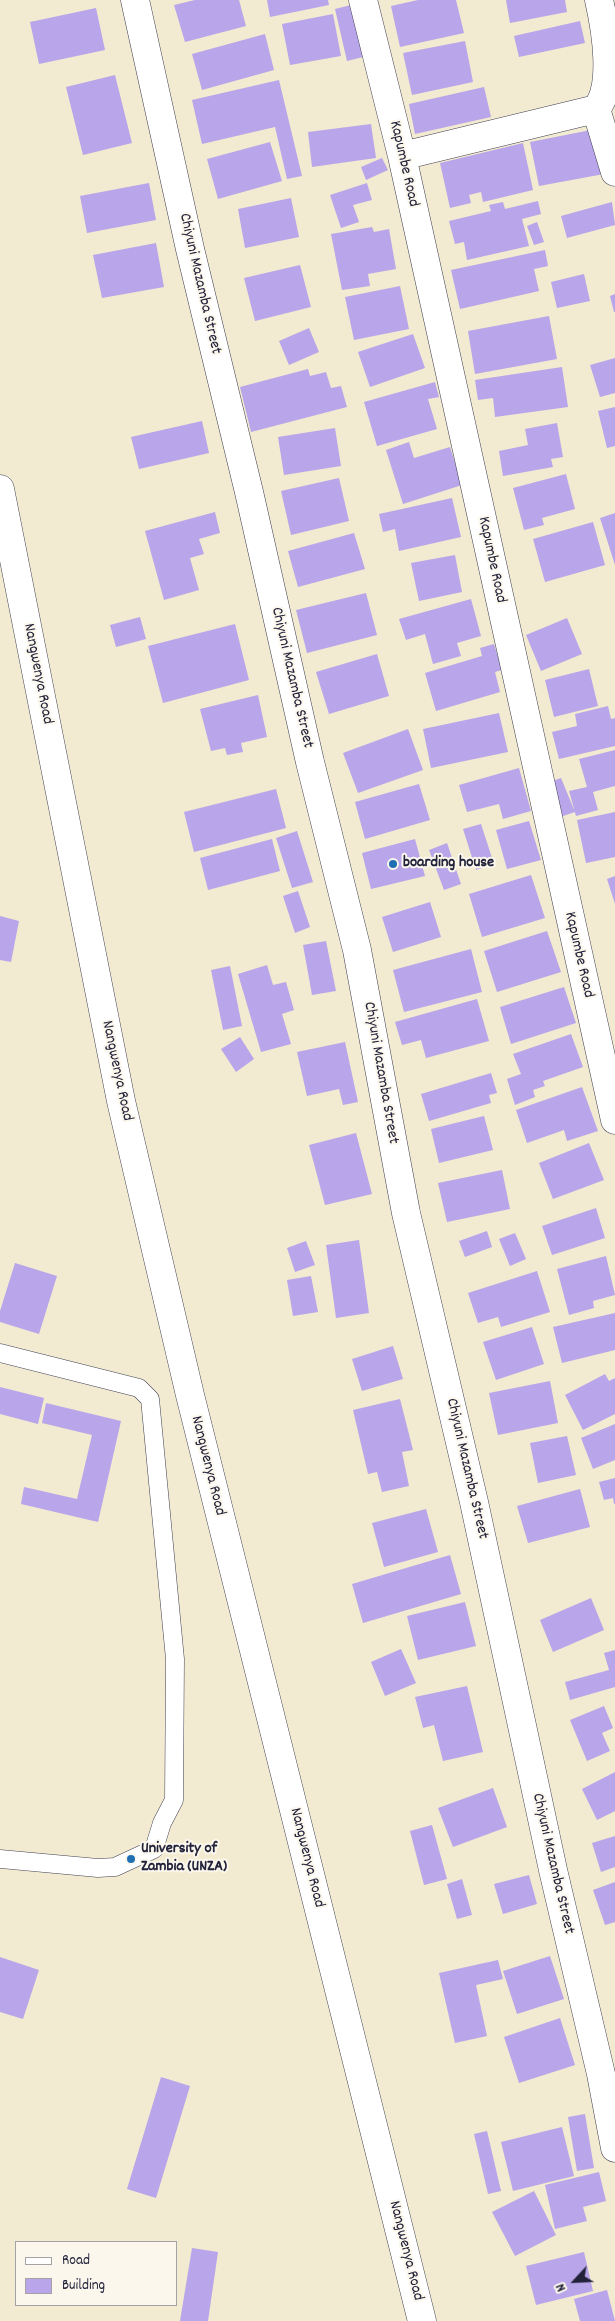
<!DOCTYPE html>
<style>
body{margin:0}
#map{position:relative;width:615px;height:2321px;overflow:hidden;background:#f2ead1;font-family:Dekko,sans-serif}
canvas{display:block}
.legend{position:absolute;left:15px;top:2241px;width:162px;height:65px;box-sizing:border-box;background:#fbf7ec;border:1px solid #a4a2a5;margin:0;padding:6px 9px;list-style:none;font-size:15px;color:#22223b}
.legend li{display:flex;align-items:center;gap:10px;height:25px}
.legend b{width:25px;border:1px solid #a4a2a5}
.north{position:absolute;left:550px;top:2256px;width:50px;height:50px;-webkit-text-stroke:4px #fbf7ec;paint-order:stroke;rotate:245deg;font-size:14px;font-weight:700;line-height:20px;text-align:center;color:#22223b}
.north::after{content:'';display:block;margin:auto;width:18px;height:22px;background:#22223b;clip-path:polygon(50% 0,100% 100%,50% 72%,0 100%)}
</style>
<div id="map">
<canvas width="615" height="2321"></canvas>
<ul class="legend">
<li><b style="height:6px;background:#fff"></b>Road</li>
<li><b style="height:14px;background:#b9a5e9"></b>Building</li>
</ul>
<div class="north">N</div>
</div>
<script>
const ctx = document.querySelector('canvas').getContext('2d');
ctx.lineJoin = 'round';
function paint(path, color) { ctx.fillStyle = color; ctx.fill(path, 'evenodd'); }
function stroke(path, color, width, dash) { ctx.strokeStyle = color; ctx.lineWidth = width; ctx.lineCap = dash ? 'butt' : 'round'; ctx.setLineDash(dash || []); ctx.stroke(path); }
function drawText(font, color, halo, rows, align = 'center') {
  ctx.font = font + ' Dekko,sans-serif'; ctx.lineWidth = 4; ctx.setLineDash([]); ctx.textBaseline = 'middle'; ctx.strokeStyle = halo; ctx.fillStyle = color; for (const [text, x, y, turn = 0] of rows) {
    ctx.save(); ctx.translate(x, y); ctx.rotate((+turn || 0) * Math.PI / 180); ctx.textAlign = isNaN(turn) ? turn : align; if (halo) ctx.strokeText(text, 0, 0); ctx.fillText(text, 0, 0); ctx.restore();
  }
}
paint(new Path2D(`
 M195 0H239L246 26 185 42 174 5Z
 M267 0H328L329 5 270 17Z
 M418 0H456L464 33 400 47 391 6Z
 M506 0H565L567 12 510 23Z
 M351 5 363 57 347 61 335 9Z
 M96 8 105 50 39 64 30 22Z
 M333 14 341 56 290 65 282 24Z
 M580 21 585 43 519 57 514 36Z
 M265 34 274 70 202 90 192 54Z
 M465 41 473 82 412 95 403 53Z
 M115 75 132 143 83 155 66 87Z
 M279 80 302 176 287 179 275 127 202 144 192 100Z
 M484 87 491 117 415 134 409 104Z
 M371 124 376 158 312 167 308 132Z
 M596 129 604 174 539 186 530 142Z
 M270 142 282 181 218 199 207 159Z
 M523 143 533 190 483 202 481 192 469 195 471 203 450 208 440 163Z
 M382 158 388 170 366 180 361 167Z
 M149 183 156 220 87 233 80 196Z
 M367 183 372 200 353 205 359 222 341 228 330 195Z
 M291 198 299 237 245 248 238 209Z
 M538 201 541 214 522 219 529 246 467 260 464 242 455 244 449 221 491 211 489 205 503 202 505 209Z
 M612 202 615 225 567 238 561 216Z
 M537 222 544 242 534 245 527 226Z
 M372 227 374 232 389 229 396 269 368 274 370 286 342 290 331 234Z
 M156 243 164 287 102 298 93 255Z
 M545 250 548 266 534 269 539 291 460 309 451 270Z
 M300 265 311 307 255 321 244 278Z
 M584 274 590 301 557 308 551 282Z
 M400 286 409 329 354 340 345 297Z
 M615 294V312H614L610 296Z
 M549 316 557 359 475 374 468 331Z
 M309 328 319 352 289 365 279 341Z
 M413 334 425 368 370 387 358 352Z
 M615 358V393L600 397 590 365Z
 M562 367 568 407 495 417 493 398 478 400 475 380Z
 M308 369 310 376 326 372 331 388 341 386 347 407 251 432 240 387Z
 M435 382 439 397 428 399 437 429 377 446 364 402Z
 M615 407V446L607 448 598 411Z
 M202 421 209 453 139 469 131 437Z
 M557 423 563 457 551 459 553 467 503 476 499 451 528 445 525 429Z
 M335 428 341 466 284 475 278 437Z
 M409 442 414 458 450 447 462 485 403 504 386 450Z
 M566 474 575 509 542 518 544 525 524 530 513 488Z
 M339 478 349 521 291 535 281 491Z
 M452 498 461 537 399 551 395 529 383 532 379 514Z
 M215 512 220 533 199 539 204 554 190 558 199 590 164 600 145 531Z
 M615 513V565L600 518Z
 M593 522 605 565 545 582 533 539Z
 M354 533 365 569 298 587 288 551Z
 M455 555 462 592 419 601 411 563Z
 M366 593 377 635 307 653 296 610Z
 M471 599 481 636 457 643 461 656 433 664 425 634 406 640 399 619Z
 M140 617 146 639 116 647 110 625Z
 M567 618 582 654 541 671 526 635Z
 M235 624 249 680 163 703 148 646Z
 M494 644 502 670 495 672 500 692 436 711 425 673 482 656 480 648Z
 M377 654 389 696 329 714 316 672Z
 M589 669 598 706 554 717 545 680Z
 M258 695 267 737 241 743 243 752 227 755 225 748 211 751 200 709Z
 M608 706 611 719 615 718V746L559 759 552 732 577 726 575 714Z
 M499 713 508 752 431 768 423 729Z
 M408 729 423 770 358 793 343 753Z
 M615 750V786L593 792 598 810 576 816 569 791 587 787 579 759Z
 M519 768 531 811 503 819 499 804 467 812 459 785Z
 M561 778 575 812 560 817 547 783Z
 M419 784 430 820 365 839 355 802Z
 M276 789 286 828 194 852 184 812Z
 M615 812V857L586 863 577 820Z
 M529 821 541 860 507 869 496 830Z
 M481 824 494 864 476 870 463 829Z
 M297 831 313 882 292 888 276 838Z
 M272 839 280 871 208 890 200 858Z
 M415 839 425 876 371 889 362 853Z
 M447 843 461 884 444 890 429 850Z
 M531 875 545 918 482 937 469 894Z
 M615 876V904L607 879Z
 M298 891 310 927 295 933 283 896Z
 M430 902 441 937 393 952 382 917Z
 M0 916 19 921 11 962 0 960Z
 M547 931 561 972 497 992 484 951Z
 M326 941 336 991 312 995 303 945Z
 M471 949 482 992 404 1012 393 970Z
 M267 965 273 985 286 982 294 1010 282 1014 291 1044 261 1052 238 974Z
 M230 966 242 1026 223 1030 211 970Z
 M564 987 576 1023 511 1044 500 1007Z
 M477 999 489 1041 426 1058 421 1040 402 1045 395 1022Z
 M571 1034 583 1067 543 1081 545 1086 533 1090 535 1097 515 1105 507 1079 521 1074 513 1054Z
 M240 1037 254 1059 236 1072 221 1049Z
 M345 1042 358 1102 343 1105 339 1089 307 1096 297 1052Z
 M491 1073 497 1093 489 1095 491 1103 429 1121 421 1094Z
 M582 1087 598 1131 567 1141 564 1130 527 1143 516 1110Z
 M484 1116 493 1150 439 1163 431 1129Z
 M356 1133 372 1194 325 1205 309 1145Z
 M589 1143 604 1180 553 1199 539 1163Z
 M502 1170 510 1209 447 1222 438 1183Z
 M596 1208 605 1238 552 1255 542 1226Z
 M487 1231 492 1247 465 1257 459 1241Z
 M515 1233 526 1259 510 1266 499 1239Z
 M359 1240 369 1313 336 1318 326 1245Z
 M306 1241 315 1265 295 1272 287 1248Z
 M606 1256 615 1295 593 1301 594 1308 569 1315 557 1269Z
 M15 1263 57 1276 39 1334 0 1322V1311Z
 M537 1271 550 1312 501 1327 498 1317 478 1323 468 1293Z
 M311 1276 318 1312 293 1316 287 1280Z
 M615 1313V1350L562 1363 553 1327Z
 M532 1327 544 1364 496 1380 483 1342Z
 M393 1346 403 1379 362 1391 352 1359Z
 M605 1374 609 1381 615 1378V1414L583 1430 565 1395Z
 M550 1381 558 1423 498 1435 489 1393Z
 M0 1387 44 1398 38 1424 0 1414Z
 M400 1399 413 1450 402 1452 409 1486 382 1492 377 1472 368 1474 353 1410Z
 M46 1403 121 1421 98 1522 21 1504 24 1487 77 1499 92 1435 42 1423Z
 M615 1424V1460L593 1469 581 1438Z
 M567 1436 576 1475 538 1483 530 1443Z
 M615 1478V1504H614L613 1498 604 1500 599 1482Z
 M580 1489 590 1527 528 1543 517 1506Z
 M426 1509 438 1552 384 1567 372 1523Z
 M450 1555 461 1594 363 1623 352 1584Z
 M591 1598 604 1630 553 1652 540 1620Z
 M465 1602 476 1646 418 1660 407 1616Z
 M401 1649 416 1683 385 1696 371 1662Z
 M615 1650V1687L570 1700 565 1682 609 1670 604 1653Z
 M467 1686 483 1752 443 1761 434 1725 423 1728 415 1697Z
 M604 1706 613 1728 602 1733 610 1751 587 1761 570 1720Z
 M615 1772V1811L597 1820 582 1789Z
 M493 1788 507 1827 453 1847 438 1808Z
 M432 1825 447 1879 424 1885 410 1831Z
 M615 1836V1867L601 1872 592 1843Z
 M529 1875 537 1904 503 1914 494 1884Z
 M462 1879 472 1915 457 1919 447 1884Z
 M615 1882V1922L605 1925 593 1890Z
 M550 1956 564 1999 517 2014 503 1971Z
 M0 1957 39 1970 23 2019 0 2012Z
 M498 1960 503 1979 476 1985 487 2036 455 2043 439 1973Z
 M560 2018 575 2065 519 2083 504 2037Z
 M161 2077 190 2086 156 2198 127 2189Z
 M585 2114 594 2168 577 2171 568 2117Z
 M562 2127 574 2176 513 2191 501 2142Z
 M487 2131 501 2191 488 2194 474 2134Z
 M599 2172 606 2201 583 2207 587 2221 555 2229 545 2185Z
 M534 2191 556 2235 515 2256 492 2212Z
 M192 2248 218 2252 208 2321H180Z
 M584 2252 593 2291 536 2305 526 2266Z
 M607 2290 615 2321H580L574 2299Z`), '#b9a5e9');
const lane = new Path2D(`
 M0 1353 139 1388 150 1399 175 1659 174 1800 162 1823 154 1849 115 1867 98 1868 0 1859`);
const street = new Path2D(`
 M135 0 190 249 249 492 310 762 357 950 406 1213 474 1502 553 1870 601 2074 615 2148
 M363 0 402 156 615 1120
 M596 109 615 172
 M402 156 596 109C615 87 606 31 599 0`);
const secondary = new Path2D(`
 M0 489 121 1101 190 1395 422 2321`);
stroke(lane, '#414052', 19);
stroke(street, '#414052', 29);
stroke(secondary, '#414052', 29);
stroke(lane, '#fff', 18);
stroke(street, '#fff', 28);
stroke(secondary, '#fff', 28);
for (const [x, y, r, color] of [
 [393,864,5,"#1f6fb2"],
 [131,1859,5,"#1f6fb2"]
]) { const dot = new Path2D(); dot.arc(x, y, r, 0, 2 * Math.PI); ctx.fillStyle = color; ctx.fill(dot); stroke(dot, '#fbf7ec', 2); }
drawText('16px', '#22223b', '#fbf7ec', [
 ["Kapumbe Road",403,164,77],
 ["Chiyuni Mazamba Street",199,284,77],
 ["Kapumbe Road",491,560,78],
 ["Nangwenya Road",37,674,79],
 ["Chiyuni Mazamba Street",291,678,77],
 ["Kapumbe Road",578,955,77],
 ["Nangwenya Road",116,1071,78],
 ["Chiyuni Mazamba Street",380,1073,80],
 ["Nangwenya Road",207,1466,76],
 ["Chiyuni Mazamba Street",466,1469,77],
 ["Nangwenya Road",306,1858,76],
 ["Chiyuni Mazamba Street",552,1864,77],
 ["Nangwenya Road",405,2251,76]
]);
drawText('bold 16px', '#22223b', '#fbf7ec', [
 ["boarding house",403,864],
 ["University of",141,1850],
 ["Zambia (UNZA)",141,1868]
], 'left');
</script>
